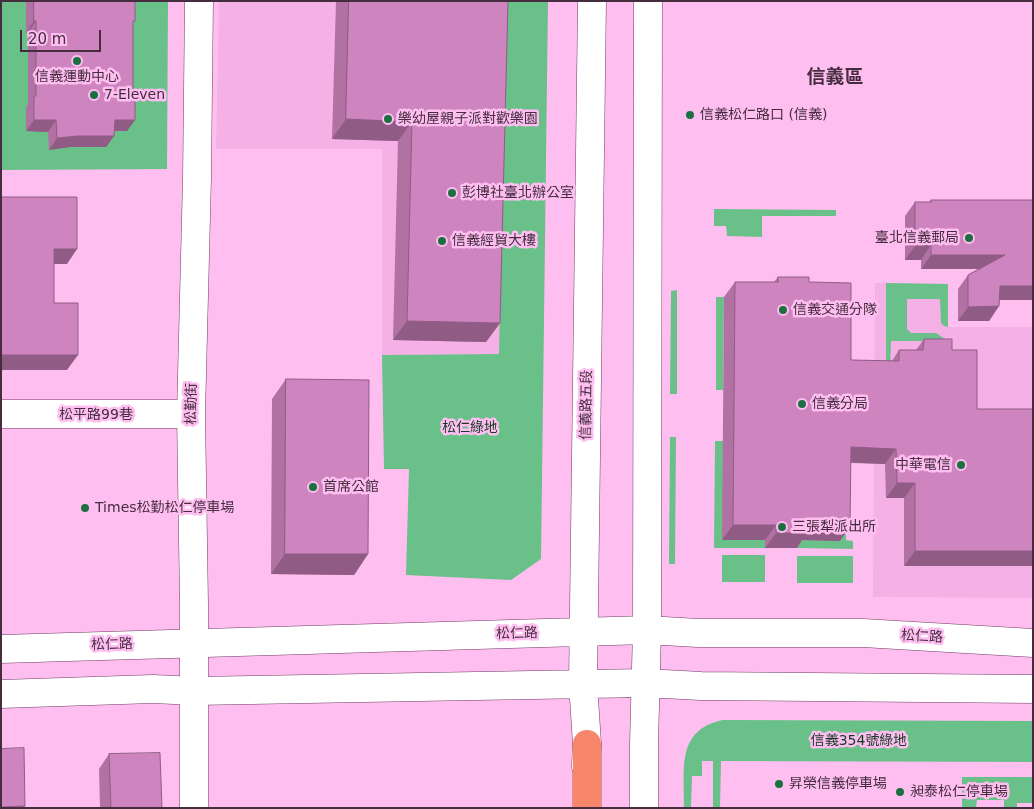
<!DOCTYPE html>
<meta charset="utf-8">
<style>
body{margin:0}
#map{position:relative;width:1034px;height:809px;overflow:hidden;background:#febff0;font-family:"DejaVu Sans",sans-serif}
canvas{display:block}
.frame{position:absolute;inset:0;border:2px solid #452c3f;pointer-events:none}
.scale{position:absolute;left:20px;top:30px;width:81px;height:22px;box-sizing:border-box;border:2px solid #452c3f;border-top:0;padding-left:6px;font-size:15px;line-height:18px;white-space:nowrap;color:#452c3f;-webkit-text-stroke:4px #febff0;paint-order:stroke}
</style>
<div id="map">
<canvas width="1034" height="809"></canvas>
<div class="frame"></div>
<div class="scale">20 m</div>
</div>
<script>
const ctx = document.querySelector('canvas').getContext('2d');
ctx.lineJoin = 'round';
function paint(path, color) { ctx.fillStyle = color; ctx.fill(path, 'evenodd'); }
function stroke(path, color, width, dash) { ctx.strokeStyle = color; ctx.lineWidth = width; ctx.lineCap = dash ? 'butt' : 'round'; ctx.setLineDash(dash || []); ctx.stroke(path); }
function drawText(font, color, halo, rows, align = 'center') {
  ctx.font = font + ' "DejaVu Sans","Noto Sans TC",sans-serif'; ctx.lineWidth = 5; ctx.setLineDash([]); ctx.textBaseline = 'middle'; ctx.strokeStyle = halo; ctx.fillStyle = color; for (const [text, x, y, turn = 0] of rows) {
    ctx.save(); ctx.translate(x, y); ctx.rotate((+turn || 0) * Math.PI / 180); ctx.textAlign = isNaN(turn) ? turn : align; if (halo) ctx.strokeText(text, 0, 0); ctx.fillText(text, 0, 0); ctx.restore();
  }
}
paint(new Path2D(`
 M219 1H504L499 354 382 355V149H216Z
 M875 283 948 284V327H1033V598L873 597Z`), '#f5b1e6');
paint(new Path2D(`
 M1 1H168L167 169 1 170Z
 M504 1H548L541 559 511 580 406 575 409 469H384L382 355 499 354Z
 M714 209 836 210V216H762V237L727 236 726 226H714Z
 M886 283 948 284V327L944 326 941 323 940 299H907V329L911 333H936L945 339V341H891L886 491Z
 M677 290V394H670L671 291Z
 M716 297H724L723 390H716Z
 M670 437H676L675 564H669Z
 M715 441H723V540H765V548H714Z
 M846 462V540L853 541V549L797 548V540L840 463Z
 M722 555H765V582H722Z
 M797 556H853V583H797Z
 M723 720 1033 721V762L721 761 720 808H713V761H702V776H692L691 808H684C685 770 675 730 723 720Z
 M962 777H1033V803H1017V808H1004V800H977L976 808H962Z`), '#69c089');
const street = new Path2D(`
 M1 414H191
 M194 808V604L191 414 197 178 199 1`);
const secondary = new Path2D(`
 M1 649 647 630 698 633H863L1033 643
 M1 694 153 689 195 691 645 683 701 686 1033 689
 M586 766 587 744 583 683 592 1
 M644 808V744L647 630 648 1`);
const highway = new Path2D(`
 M587 808V744`);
stroke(street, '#6f3a65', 29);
stroke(secondary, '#6f3a65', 29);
stroke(highway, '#b9665c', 29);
stroke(street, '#fff', 28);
stroke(secondary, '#fff', 28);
stroke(highway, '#f7866b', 28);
paint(new Path2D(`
 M26 1H135L133 24V96L135 120 127 131H114V136L106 147H70L49 150 48 132 26 131V108L28 104V32L26 33Z
 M336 1H508L500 323 486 342 393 340 398 141 332 139Z
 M931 200H1033V300H1000L999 306 989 321H958V289L968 275 978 269H921V260H905V216L915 202H930Z
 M778 277 809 282 851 360 892 361 899 350H916L924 339 952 350 977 409H1033L904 566V498H886L885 464 851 463 840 541 802 540 797 548H765V540H722L724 297 735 282H774Z
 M286 379 368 554 354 575 271 574 272 399Z
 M109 754 162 808H100L99 769Z`), '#b172a3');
paint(new Path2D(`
 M34 21H36L28 32 26 33Z
 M346 119 412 122 398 141 332 139Z
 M34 120H56L48 132 26 131Z
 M115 120H135L127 131H107Z
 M78 136H114L106 147H70L49 150 57 138Z
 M931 245 921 260H905L915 246Z
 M54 249H77L67 264H44Z
 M931 255H1005L995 269H921Z
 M1000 286H1033V300H990Z
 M999 306 989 321H958L968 307Z
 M407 321 500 323 486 342 393 340Z
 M1 355H78L67 370H1Z
 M851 447 896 449 885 464 840 462Z
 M897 483H915L904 498H886Z
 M733 525H776L765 540H722Z
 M807 525 850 526 840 541 802 540 797 548H765L776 533Z
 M915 551H1033V566H904Z
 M285 554H368L354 575 271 574Z
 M25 806 24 808H1V807Z`), '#905c85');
const building = new Path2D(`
 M34 1H135V21H133V96H135V120H115L114 136H78L57 138 56 120H34V96H36V21H34Z
 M349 1H508L500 323 407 321 412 122 346 119Z
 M1 197H77V249H54V303H78V355H1Z
 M931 200H1033V286H1000L999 306 968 307V275L1005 255H931V245L915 246V202H931Z
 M778 277H809V282L851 283V360L899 361V350H923L924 339H952V350H977V409H1033V551H915V483H897L896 449 851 447 850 526 807 525V533H776V525H733L735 282H778Z
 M286 379 369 380 368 554H285Z
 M24 748 25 806 1 807V749Z
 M160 753 162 808H111L109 754Z`);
paint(building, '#ce84be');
stroke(building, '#905c85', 1);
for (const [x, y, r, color] of [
 [77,61,5,"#1b6f41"],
 [94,95,5,"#1b6f41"],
 [690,115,5,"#1b6f41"],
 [388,119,5,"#1b6f41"],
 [452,193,5,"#1b6f41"],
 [969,238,5,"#1b6f41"],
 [442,241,5,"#1b6f41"],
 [783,310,5,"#1b6f41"],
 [802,404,5,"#1b6f41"],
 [961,465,5,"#1b6f41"],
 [313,487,5,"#1b6f41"],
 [85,508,5,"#1b6f41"],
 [782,527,5,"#1b6f41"],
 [779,784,5,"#1b6f41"],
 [900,792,5,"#1b6f41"]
]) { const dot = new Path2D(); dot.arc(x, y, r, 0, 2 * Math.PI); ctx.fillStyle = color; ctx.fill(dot); stroke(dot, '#febff0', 2); }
drawText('14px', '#452c3f', '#febff0', [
 ["信義運動中心",77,77,"center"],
 ["7-Eleven",104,95],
 ["信義松仁路口 (信義)",700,115],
 ["樂幼屋親子派對歡樂園",398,119],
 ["彭博社臺北辦公室",462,193],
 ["臺北信義郵局",959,238,"right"],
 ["信義經貿大樓",452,241],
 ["信義交通分隊",793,310],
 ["信義分局",812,404],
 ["中華電信",951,465,"right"],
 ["首席公館",323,487],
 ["Times松勤松仁停車場",95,508],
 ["三張犁派出所",792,527],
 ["昇榮信義停車場",789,784],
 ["昶泰松仁停車場",910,792]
], 'left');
drawText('14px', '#452c3f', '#febff0', [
 ["松勤街",192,404,-89],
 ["信義路五段",587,405,-89],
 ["松平路99巷",96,415],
 ["松仁路",517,634,-2],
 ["松仁路",922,637,3],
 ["松仁路",112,645,-2]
]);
drawText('14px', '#133922', '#febff0', [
 ["松仁綠地",470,428],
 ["信義354號綠地",859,741]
]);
drawText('bold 19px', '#452c3f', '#febff0', [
 ["信義區",835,78]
]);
</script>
